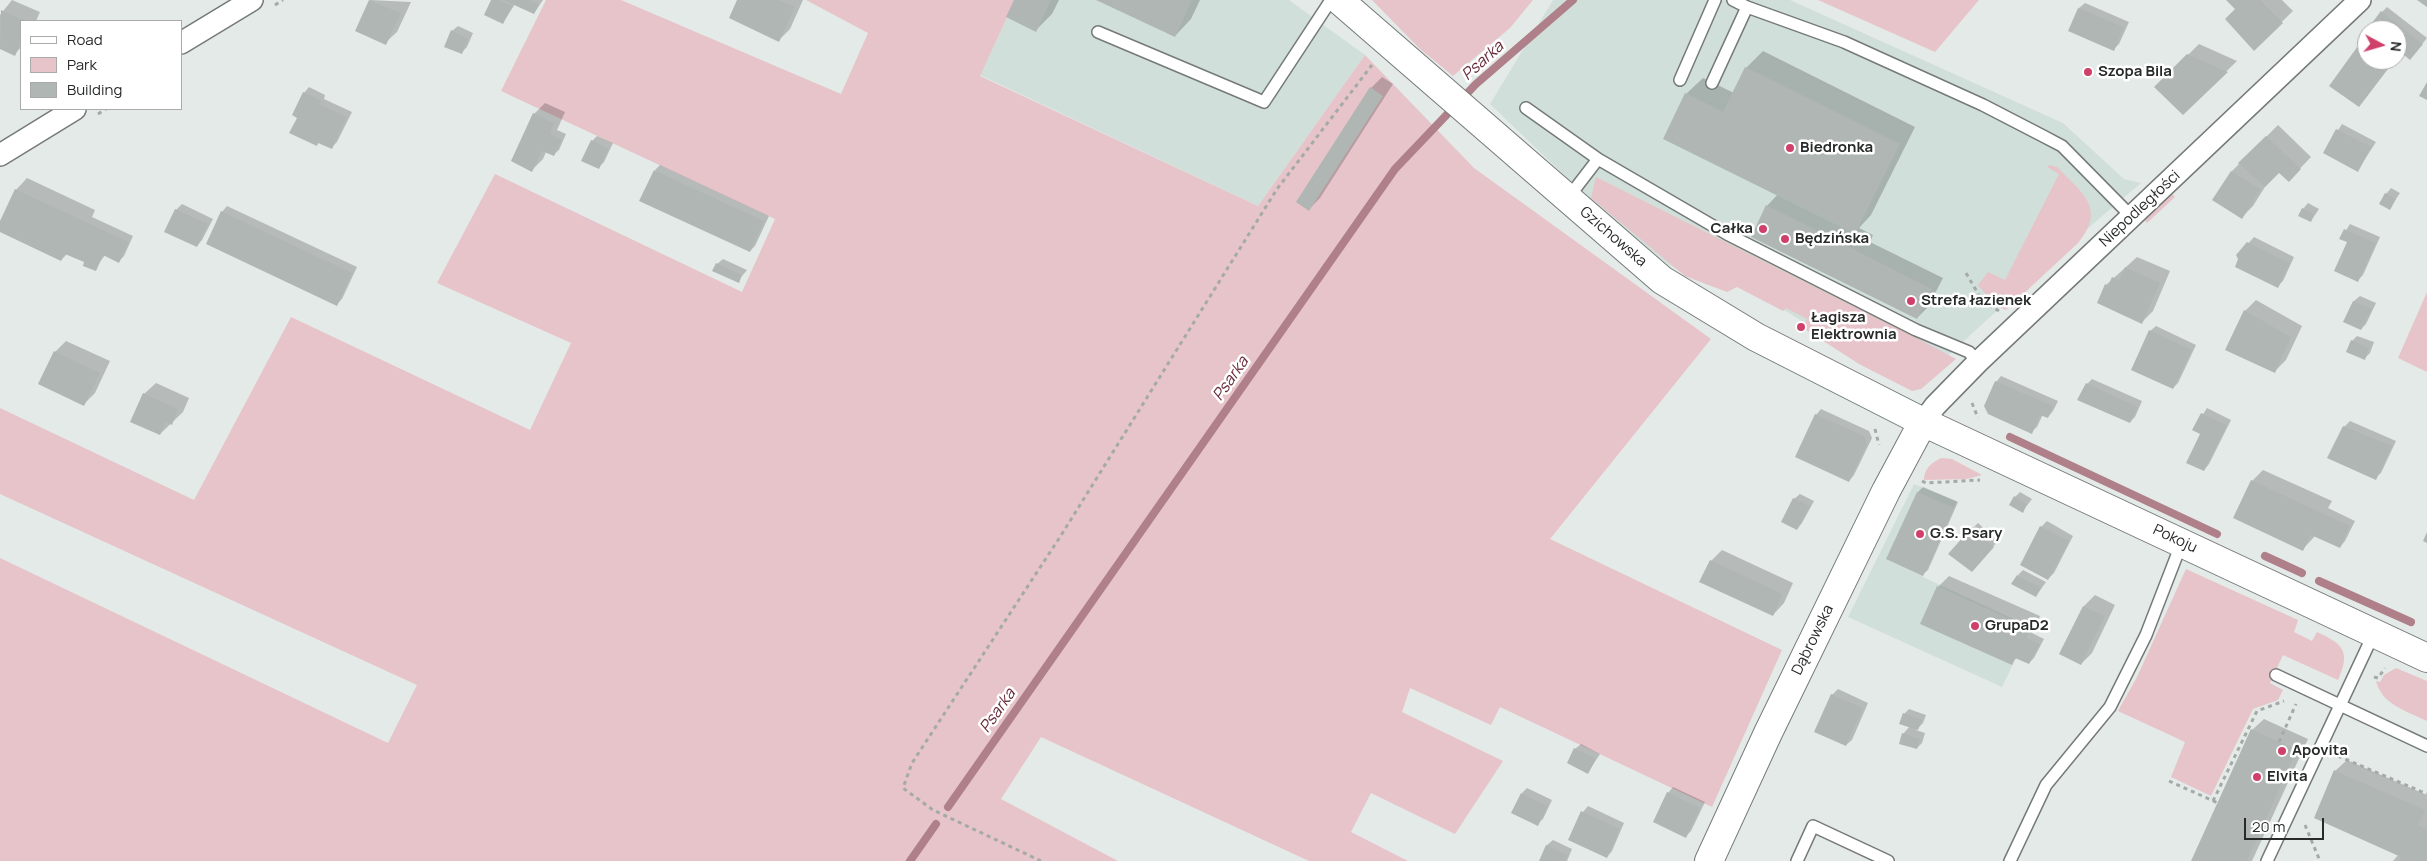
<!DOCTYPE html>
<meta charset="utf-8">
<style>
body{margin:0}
#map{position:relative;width:2427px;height:861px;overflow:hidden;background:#e4eae8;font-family:Manrope,sans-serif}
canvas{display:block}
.legend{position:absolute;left:20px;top:20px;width:162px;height:90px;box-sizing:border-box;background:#fff;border:1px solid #a9aaaa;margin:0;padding:6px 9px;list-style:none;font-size:15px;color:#282a2a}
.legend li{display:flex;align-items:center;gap:10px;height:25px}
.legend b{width:25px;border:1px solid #a9aaaa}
.north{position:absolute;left:2357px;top:20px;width:50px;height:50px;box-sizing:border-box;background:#fff;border:1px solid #a9aaaa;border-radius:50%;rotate:96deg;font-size:14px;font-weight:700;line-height:20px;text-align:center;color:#282a2a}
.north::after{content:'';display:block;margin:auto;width:18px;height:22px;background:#cf406b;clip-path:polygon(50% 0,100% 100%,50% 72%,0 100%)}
.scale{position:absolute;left:2244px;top:818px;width:80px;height:22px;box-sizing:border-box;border:2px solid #282a2a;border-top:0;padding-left:6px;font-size:15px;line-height:18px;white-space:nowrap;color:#282a2a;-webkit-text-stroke:4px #fff;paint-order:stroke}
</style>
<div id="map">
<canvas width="2427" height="861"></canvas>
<ul class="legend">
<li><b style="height:6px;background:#fff"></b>Road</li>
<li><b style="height:14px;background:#e6c4ca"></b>Park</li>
<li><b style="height:14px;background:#b0b6b4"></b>Building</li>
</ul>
<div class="north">N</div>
<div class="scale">20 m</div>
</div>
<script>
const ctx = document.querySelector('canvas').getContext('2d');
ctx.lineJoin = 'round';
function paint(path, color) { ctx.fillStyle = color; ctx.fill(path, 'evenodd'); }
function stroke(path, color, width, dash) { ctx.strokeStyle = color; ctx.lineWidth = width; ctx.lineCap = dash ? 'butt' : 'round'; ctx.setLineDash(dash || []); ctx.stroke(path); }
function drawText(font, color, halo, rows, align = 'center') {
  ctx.font = font + ' Manrope,sans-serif'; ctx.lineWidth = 5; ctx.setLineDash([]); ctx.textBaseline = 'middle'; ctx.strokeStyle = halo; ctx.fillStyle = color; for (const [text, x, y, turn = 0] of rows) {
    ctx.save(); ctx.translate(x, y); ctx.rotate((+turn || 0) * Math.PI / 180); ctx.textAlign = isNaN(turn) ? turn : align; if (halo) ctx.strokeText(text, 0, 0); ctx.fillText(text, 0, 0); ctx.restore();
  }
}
paint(new Path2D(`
 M1015 0H1289L1365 55 1258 206 980 75Z
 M1553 0H1790L2063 123 2124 179 2141 183 2073 241 1916 385 1881 372 1747 286 1707 285 1669 265 1593 203 1490 104Z
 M1914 484 1957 501 1923 577 2031 627 2002 687 1848 617Z`), '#d1dfdb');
paint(new Path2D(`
 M546 0H621L841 94 868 33 806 0H1015L980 76 1258 206 1365 55 1474 168 1711 339 1550 539 1782 650 1712 807 1500 707 1491 725 1410 688 1402 712 1503 761 1455 834 1371 793 1351 832 1408 861H1309L1041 737 1001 799 1118 861H0V558L388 743 417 685 0 494V408L194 500 291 317 530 430 571 343 437 283 495 174 742 292 775 219 501 91Z
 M1372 0H1533L1510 28 1453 76 1420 49Z
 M1818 0H1979L1935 52Z
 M2050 165 2057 167C2082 193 2107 208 2078 243L2006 310 1996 306 1978 285 1988 272 2005 280 2059 174 2047 167Z
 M1596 177 1911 335 1956 359 1921 389 1912 391 1859 364 1803 328 1807 319 1786 308 1783 311 1737 287 1727 292 1685 276 1591 198Z
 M2171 193 2175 197 2147 223 2144 219Z
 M2427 292V372L2398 358Z
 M1941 458 1952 459 1982 475 1967 479 1924 480C1924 469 1931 463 1941 458Z
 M2186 569 2298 620 2294 632 2312 641 2317 632C2343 644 2351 651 2338 680L2283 655 2270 683 2283 690 2278 700 2253 709 2211 796 2171 777 2185 742 2118 711 2137 677Z
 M2396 668 2427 681V721C2407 711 2382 705 2376 681L2380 682 2384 675Z`), '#e6c4ca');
paint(new Path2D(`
 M12 0 40 12 36 21H21V47L15 54 0 47V15Z
 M370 0 411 2 397 32 385 43 357 30Z
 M493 0H543L534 13 515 4 503 23Z
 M738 0H803L790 29 779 40Z
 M1015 0H1059L1052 14 1036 30Z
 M1099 0H1200L1191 19 1175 36Z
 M2246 0H2282L2293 11 2254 49Z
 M2085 3 2129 22 2119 44 2114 49 2070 31 2079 8Z
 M2387 7 2427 38 2415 53 2397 48V30H2375L2382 12Z
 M458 26 473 33 467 47 461 53 452 31Z
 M2367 38V60H2394L2364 100V40Z
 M2199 44 2237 61 2183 114 2156 87Z
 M1763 51 1915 127 1871 215 1859 228 1873 235 1870 242 1943 278 1928 307 1917 318 1767 206 1778 194 1686 94 1703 78 1734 93 1746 68Z
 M1382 77 1393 84 1320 198 1309 209 1371 88Z
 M309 87 325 95 324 99 352 112 337 142 332 147 298 117 304 93Z
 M545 103 565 112 557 130 566 134 559 150 553 155 546 152 543 159 532 170 534 114Z
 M2342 124 2376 142 2358 170 2324 152Z
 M2278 125 2311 157 2289 180 2279 171 2268 182 2253 206 2242 217 2214 200 2232 171Z
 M597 136 613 143 604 162 599 167 592 141Z
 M660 165 769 216 755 246 750 251 655 170Z
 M27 178 95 210 92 217 133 236 124 256 119 261 105 255 95 269 86 262 68 253 61 260 0 231V224L16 190Z
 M2391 188 2400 193 2389 209 2386 194Z
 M2308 203 2319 209 2311 221 2303 209Z
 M182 204 213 219 202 240 197 246 166 232 176 210Z
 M227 206 357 267 342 299 337 304 222 212Z
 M2350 224 2380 237 2363 275 2357 281 2349 242 2341 238Z
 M2254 237 2294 257 2283 281 2277 287 2240 259 2238 255Z
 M2137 257 2170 271 2153 311 2142 322 2106 285Z
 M723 259 747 270 738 281 717 264Z
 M2360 296 2376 303 2366 324 2361 329 2345 322 2354 301Z
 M2256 300 2302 326 2286 360 2275 371 2245 311Z
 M2156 326 2196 345 2178 383 2173 388 2150 331Z
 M2357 336 2374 342 2370 353 2365 358 2352 341Z
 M66 341 110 361 95 393 84 404 55 352Z
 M2001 376 2058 401 2053 411 2048 417 2043 414 2037 427 2031 432 1996 382Z
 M2092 379 2142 401 2135 417 2130 422 2087 384Z
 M156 383 189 398 183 412 160 434 144 394Z
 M2207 408 2231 420 2209 464 2204 470 2202 433 2193 430Z
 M1821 409 1869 431 1872 438 1854 475 1849 481 1816 415Z
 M2350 421 2396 441 2381 473 2375 478 2344 427Z
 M2263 470 2332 501 2328 508 2355 521 2345 541 2340 547 2316 535 2303 549 2252 481Z
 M1923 487 1958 502 1928 570 1922 575 1887 559 1918 492Z
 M2020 492 2032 499 2022 512 2015 497Z
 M1800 494 1814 501 1802 523 1797 529 1794 499Z
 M2047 521 2073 536 2054 573 2048 579 2041 527Z
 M1978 523 1998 541 1977 565 1973 528Z
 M1722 550 1793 583 1784 603 1773 615 1711 561Z
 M2023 570 2046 582 2036 596 2018 575Z
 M1949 576 2040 616 2032 633 2044 639 2034 658 2029 663 2017 657 2012 663 1938 587Z
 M2095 595 2115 605 2092 653 2081 664 2061 654 2084 606Z
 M1838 689 1868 703 1852 740 1846 745 1816 731 1832 695Z
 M1909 709 1926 715 1923 723 1916 730 1925 733 1922 743 1917 748 1903 734 1910 726 1904 714Z
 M2264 719 2308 739 2252 861H2192L2252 730Z
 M1581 744 1600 754 1588 772 1575 749Z
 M2347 760 2427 795V861H2393L2399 854 2335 771Z
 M1673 787 1705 802 1691 831 1686 836 1668 793Z
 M1527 788 1552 800 1543 819 1537 824 1522 793Z
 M1588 806 1624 823 1612 851 1607 857 1583 812Z
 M1553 840 1572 849 1567 861H1540L1547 845Z`), '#0003');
stroke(new Path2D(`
 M2010 437 2217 534
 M2265 556 2302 573
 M2319 581 2411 622
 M948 807 1395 169 1476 84 1573 0
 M910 861 936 824`), '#af8089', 8);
paint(new Path2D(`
 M369 0 401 13 386 45 355 31Z
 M491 0H500L512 6 503 24 484 15Z
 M503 0H530L539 5 534 14Z
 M737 0H779L795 7 779 42 729 18Z
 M1014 0H1051L1036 32 1006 17Z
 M1096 0H1192L1175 37Z
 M2226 0H2260L2283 23 2254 51 2225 19 2235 9Z
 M2417 0H2427V7Z
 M2078 8 2124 27 2114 51 2068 31Z
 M1 10 26 21H21V42L15 56 0 49Z
 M2381 11 2423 44 2410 60 2397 49V30H2373L2369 27Z
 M451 30 468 39 462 54 444 47Z
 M2363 39 2367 42V60L2394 61 2359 107 2329 86Z
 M2187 54 2228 72 2183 115 2154 87Z
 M1745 67 1900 144 1855 234 1663 139 1685 93 1723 112Z
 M2427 82V100L2419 96Z
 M1370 87 1383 96 1309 211 1296 202Z
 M303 92 321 100 319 104 347 117 332 149 318 143 317 146 289 133 297 118 292 115Z
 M533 113 554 123 550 134 562 140 554 156 542 151 532 172 511 161Z
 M2336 129 2371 147 2358 172 2323 153Z
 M2266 136 2301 169 2289 182 2279 173 2265 187 2238 163Z
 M591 140 609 149 599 169 581 161Z
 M654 170 764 221 750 252 639 201Z
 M2231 171 2261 189 2242 219 2212 200Z
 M15 189 129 242 119 263 103 255 96 271 83 266 84 262 65 254 61 261 0 232V221Z
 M2385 193 2396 199 2390 210 2379 204Z
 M1766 205 1932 289 1917 319 1751 237Z
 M2302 208 2314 214 2311 222 2298 216Z
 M175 209 208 224 197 247 164 232Z
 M221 211 352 273 337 306 206 244Z
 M2344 229 2376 243 2358 282 2334 271 2347 242 2339 239Z
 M2247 242 2290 263 2278 288 2235 267 2238 259 2236 255Z
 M716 263 742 275 739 283 712 271Z
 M2125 267 2160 283 2142 324 2097 303 2105 284 2108 286 2112 277 2119 280Z
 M2353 301 2372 309 2361 330 2343 322Z
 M2244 310 2291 337 2275 373 2225 350Z
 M2149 330 2192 350 2173 389 2131 370Z
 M2351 340 2369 348 2365 360 2346 352Z
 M54 351 100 373 84 406 38 384Z
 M1995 381 2053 406 2048 418 2040 415 2032 434 1988 414 1984 406Z
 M2086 383 2138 407 2130 423 2077 400Z
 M143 393 178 409 172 425 166 422 160 435 130 422Z
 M2201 413 2227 425 2204 471 2186 463 2200 434 2192 430Z
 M1815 414 1864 436 1867 444 1849 482 1795 457Z
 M2343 426 2392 446 2376 480 2327 458Z
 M2251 480 2350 526 2340 548 2311 535 2303 551 2233 518Z
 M1917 492 1954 508 1923 576 1886 559Z
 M2014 496 2027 504 2023 513 2009 505Z
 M1793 498 1810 506 1797 530 1781 522Z
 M2040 526 2069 541 2048 580 2020 565Z
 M1972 527 1994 547 1972 572 1948 554Z
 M2427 532V543L2423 541Z
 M1710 560 1783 594 1773 616 1699 582Z
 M2017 575 2041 588 2036 597 2011 584Z
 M1937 586 2030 628 2025 637 2040 644 2029 664 2015 658 2012 665 1920 624Z
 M2083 606 2105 616 2081 665 2059 654Z
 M1831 694 1863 708 1846 746 1814 732Z
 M1903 713 1922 720 1918 730 1899 724Z
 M2251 729 2297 750 2247 861H2191Z
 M1902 733 1920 739 1917 749 1899 744Z
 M1574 748 1596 759 1588 774 1567 763Z
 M2334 770 2425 810 2418 825 2427 829V861H2399L2401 857 2314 818Z
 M1667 792 1700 808 1686 838 1653 822Z
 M1521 793 1548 806 1538 826 1511 813Z
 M1581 811 1620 829 1607 858 1568 840Z
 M1546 845 1568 855 1565 861H1539Z`), '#b0b6b4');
const service = new Path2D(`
 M1733 0 1747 7
 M1098 32 1264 102 1331 0
 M1680 80 1715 0
 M1712 83 1747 7 1844 42 1983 105 2043 136 2062 146 2132 217
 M1526 108 1598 159
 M1568 198 1598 159 1727 234 1916 330 1969 352 1978 362
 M2276 675 2427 746
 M1797 861 1813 826 1888 861
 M2010 861 2046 785 2110 707 2146 635 2182 542
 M2267 861 2374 633`);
const minor = new Path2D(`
 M181 43 252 0
 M0 155 75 109
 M1923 422 1935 406 1978 362 2360 0`);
const tertiary = new Path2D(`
 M1339 0 1662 280 1756 337 1923 422 2427 658
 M1709 861 1768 733 1886 491 1923 422`);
stroke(service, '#757a79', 14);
stroke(minor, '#757a79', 24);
stroke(tertiary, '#757a79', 30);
stroke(new Path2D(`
 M275 5 283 0
 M98 114 106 109
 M1966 273 1983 302 1999 311
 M1972 403 1978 418
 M1875 429 1879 445
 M1922 481 1926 483 1980 480
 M2374 677 2378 678 2385 668
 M2279 742 2296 704
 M2338 756 2427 794
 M2169 781 2218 803
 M2213 801 2257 711 2284 701
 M2305 825 2320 861
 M1041 861 933 810 903 788 912 763 1060 537 1277 189 1372 65`), '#a5aaa8', 3, [4, 4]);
stroke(service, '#fff', 11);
stroke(minor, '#fff', 21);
stroke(tertiary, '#fff', 28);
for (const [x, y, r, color] of [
 [2088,72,5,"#cf406b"],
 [1790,148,5,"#cf406b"],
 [1763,229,5,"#cf406b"],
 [1785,239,5,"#cf406b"],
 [1911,301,5,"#cf406b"],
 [1801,327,5,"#cf406b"],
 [1920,534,5,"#cf406b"],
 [1975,626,5,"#cf406b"],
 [2282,751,5,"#cf406b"],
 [2257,777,5,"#cf406b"]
]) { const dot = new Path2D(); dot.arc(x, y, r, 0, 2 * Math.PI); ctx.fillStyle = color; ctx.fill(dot); stroke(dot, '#fff', 2); }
drawText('bold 15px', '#282a2a', '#fff', [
 ["Szopa Bila",2098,72],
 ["Biedronka",1800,148],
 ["Całka",1753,229,"right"],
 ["Będzińska",1795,239],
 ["Strefa łazienek",1921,301],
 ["Łagisza",1811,318],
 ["Elektrownia",1811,335],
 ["G.S. Psary",1930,534],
 ["GrupaD2",1985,626],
 ["Apovita",2292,751],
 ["Elvita",2267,777]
], 'left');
drawText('15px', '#282a2a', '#fff', [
 ["Niepodległości",2140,209,-43],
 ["Gzichowska",1613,237,41],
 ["Pokoju",2175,539,25],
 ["Dąbrowska",1813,640,-64]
]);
drawText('italic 16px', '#672a39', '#fff', [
 ["Psarka",1483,61,-42],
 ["Psarka",1231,379,-55],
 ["Psarka",998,711,-55]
]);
</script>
